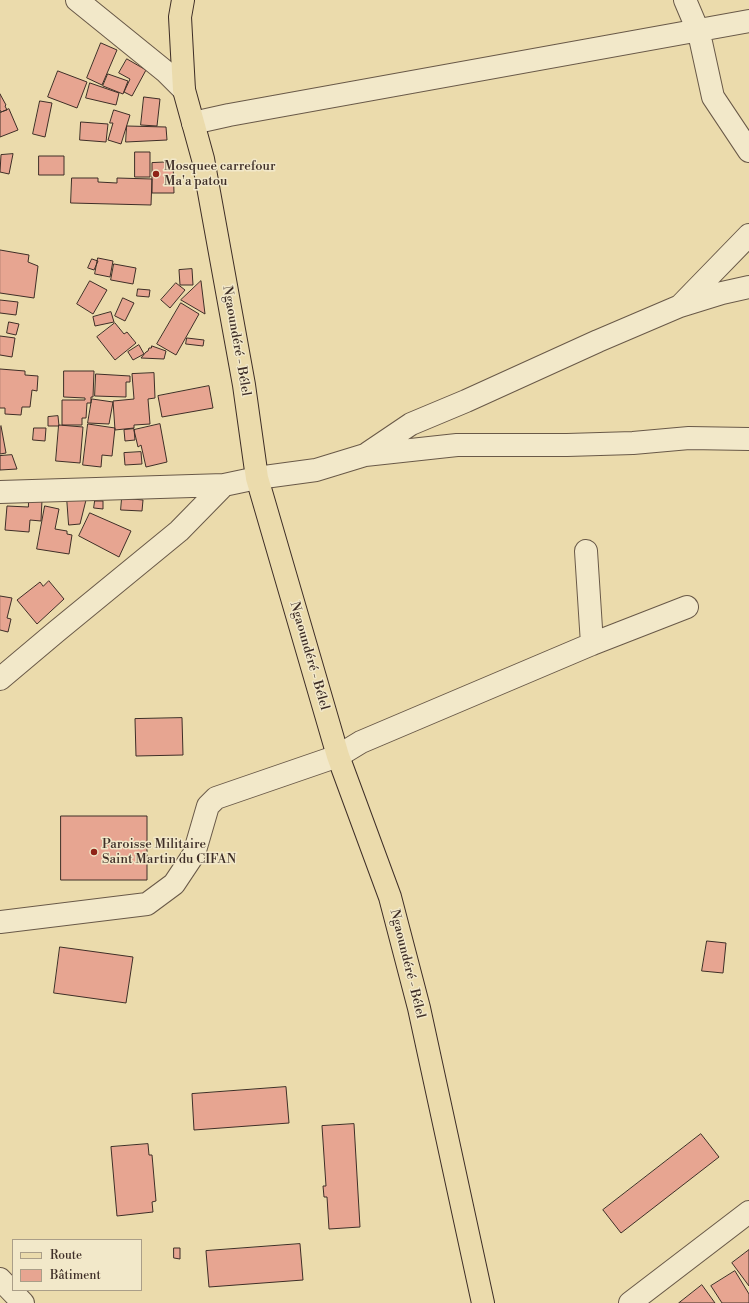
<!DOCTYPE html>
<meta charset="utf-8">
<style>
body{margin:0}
#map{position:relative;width:749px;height:1303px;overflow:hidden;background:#ebdbac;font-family:"Libre Bodoni",serif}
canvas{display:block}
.legend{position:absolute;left:12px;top:1239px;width:130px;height:52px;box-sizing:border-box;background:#f2e8c9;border:1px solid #aa9e88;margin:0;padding:5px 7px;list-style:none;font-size:12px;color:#3e2e27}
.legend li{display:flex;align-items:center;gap:8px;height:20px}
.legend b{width:20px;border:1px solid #aa9e88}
</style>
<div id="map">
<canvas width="749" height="1303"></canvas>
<ul class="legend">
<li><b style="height:5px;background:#ebdbac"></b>Route</li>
<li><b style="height:11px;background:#e7a591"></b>Bâtiment</li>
</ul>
</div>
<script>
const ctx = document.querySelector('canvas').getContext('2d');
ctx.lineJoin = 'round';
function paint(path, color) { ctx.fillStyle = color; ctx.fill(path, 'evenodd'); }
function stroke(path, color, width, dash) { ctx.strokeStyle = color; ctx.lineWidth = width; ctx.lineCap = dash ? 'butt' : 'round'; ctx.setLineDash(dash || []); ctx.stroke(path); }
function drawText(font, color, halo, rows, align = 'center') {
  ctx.font = font + ' "Libre Bodoni",serif'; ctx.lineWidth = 3; ctx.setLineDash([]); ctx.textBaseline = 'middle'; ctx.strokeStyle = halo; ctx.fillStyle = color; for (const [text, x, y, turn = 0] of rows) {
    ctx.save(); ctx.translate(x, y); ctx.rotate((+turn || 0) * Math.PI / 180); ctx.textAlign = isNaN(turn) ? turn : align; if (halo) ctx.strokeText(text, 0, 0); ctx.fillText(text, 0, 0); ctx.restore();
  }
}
const building = new Path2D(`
 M101 43 117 50 102 85 87 78Z
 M127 59 146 70 132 96 124 92 130 79 119 73Z
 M58 71 87 82 77 108 48 97Z
 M108 74 128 81 123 94 103 86Z
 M90 83 119 93 116 105 86 98Z
 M0 94 6 105 5 106 7 110 1 112 0 110Z
 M144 97 160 99 157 126 141 125Z
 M40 101 52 103 45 137 33 134Z
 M9 109 18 130 0 137V113Z
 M114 110 130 115 121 144 108 140 113 123H110Z
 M81 122 108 124 106 142 80 140Z
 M127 126 166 127 167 140 126 142Z
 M135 152H150V177H135Z
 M13 154 9 174 0 172 1 155Z
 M39 156H64V175H39Z
 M173 162 174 193H152V163Z
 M72 178H98V182L117 183V178L152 179 151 205 71 203Z
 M0 250 29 255 28 262 38 266 34 298 0 293Z
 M98 258 113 261 110 277 95 274Z
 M92 259 98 261 94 270 88 268Z
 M114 264 136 268 133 284 111 280Z
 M192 269 193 285H180L179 270Z
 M90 281 107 290 93 314 77 304Z
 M201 281 205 314 181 300Z
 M176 283 185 290 170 308 161 300Z
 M138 289 150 290 149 297 137 296Z
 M123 298 134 303 125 321 115 316Z
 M0 300 18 302 16 315 0 313Z
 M181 303 199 314 176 355 157 344Z
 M111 312 114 322 95 326 93 317Z
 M9 322 19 324 16 335 7 333Z
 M115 323 124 334 127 332 136 343 115 360 97 337Z
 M0 336 15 338 12 357 0 355Z
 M187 338 204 340 203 346 186 344Z
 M139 345 144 354 133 360 128 352Z
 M152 346 166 351 164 359 141 358 146 352 148 351 149 348H151Z
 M0 369 25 371V375L38 376 37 391 32 390 30 407H22L21 415 5 414V408H0Z
 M64 371H94L93 397H91V403H87L86 418H82V425H62V400H85V398L64 397Z
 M154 373 155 398 148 399 150 424 134 425V428L115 430 113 401 134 399 132 374Z
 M96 374 130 376V382H126V397L95 396Z
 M209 386 213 408 162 417 158 396Z
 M92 399 113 402 109 424 88 423Z
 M58 416 59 426H48V417Z
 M88 424 115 428 112 456 102 455 101 467 83 465Z
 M160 424 167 462 146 467 141 445 138 447 134 430Z
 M59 425 83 427 80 463 56 461Z
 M1 426 6 453 0 454V427Z
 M34 428H46L45 441 33 440Z
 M134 429 135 440 125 441 124 430Z
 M141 452 142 464 125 465 124 453Z
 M12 455 17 469 0 470V456Z
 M67 498 86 500 80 524 69 525Z
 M122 498 143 500 142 511 121 510Z
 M29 499 42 500 41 521 30 520 29 532 5 530 7 506 28 507Z
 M95 501H103V509L94 508Z
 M45 506 59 509 55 529 67 531V534L72 535 69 554 37 549Z
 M90 513 131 531 119 557 79 536Z
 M49 581 64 599 37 624 17 600 40 582 43 586Z
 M0 596 12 598 7 618 11 619 8 632 0 630Z
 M182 718 183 755 136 756 135 719Z
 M61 816H147V880H61Z
 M707 941 726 943 723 973 702 971Z
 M60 947 133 957 126 1003 54 993Z
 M286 1087 289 1123 194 1130 192 1094Z
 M354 1124 360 1227 329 1229 327 1197H324L323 1186H326L322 1126Z
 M701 1134 719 1157 621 1233 603 1210Z
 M148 1144 149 1155H152L156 1201 152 1202 153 1212 117 1216 111 1147Z
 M300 1244 303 1280 209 1287 206 1251Z
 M174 1248H180V1259L174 1258Z
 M749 1250V1286L732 1263Z
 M735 1271 749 1294V1303H722L711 1286Z
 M702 1285 715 1303H679Z`);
paint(building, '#e7a591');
stroke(building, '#3e2e27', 1);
const minor = new Path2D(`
 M77 0 166 72 184 90
 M685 0 699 33 713 97 749 151
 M193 123 229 115 749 21
 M681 305 749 235
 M368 453 411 424 466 401 598 341 680 306 722 293 749 287
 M0 492 224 485 257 478 316 470 365 455 457 445H567L633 443 689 438 749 439
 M586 551 592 644
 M0 679 57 631 179 531 224 485
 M0 922 147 904 174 884 194 854 208 806 216 798 338 756 361 742 592 644 687 607
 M0 1279 23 1303
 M630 1303 749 1212`);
const major = new Path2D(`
 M183 0 180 17 184 90 203 159 244 385 257 478 338 756 390 897 419 1008 483 1303`);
stroke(minor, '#695948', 24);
stroke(major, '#3e2e27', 24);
stroke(minor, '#f2e8c9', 22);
stroke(major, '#ebdbac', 22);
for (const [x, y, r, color] of [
 [156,174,4,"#8f2418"],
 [94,852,4,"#8f2418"]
]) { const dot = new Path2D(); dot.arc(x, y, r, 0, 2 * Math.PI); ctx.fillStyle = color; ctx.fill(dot); stroke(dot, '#f2e8c9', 1.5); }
drawText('13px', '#3e2e27', '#f2e8c9', [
 ["Mosquee carrefour",164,167],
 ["Ma'a patou",164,182],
 ["Paroisse Militaire",102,845],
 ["Saint Martin du CIFAN",102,860]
], 'left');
drawText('13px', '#3e2e27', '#f2e8c9', [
 ["Ngaoundéré - Bélel",236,341,80],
 ["Ngaoundéré - Bélel",309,656,74],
 ["Ngaoundéré - Bélel",407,964,76]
]);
</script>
